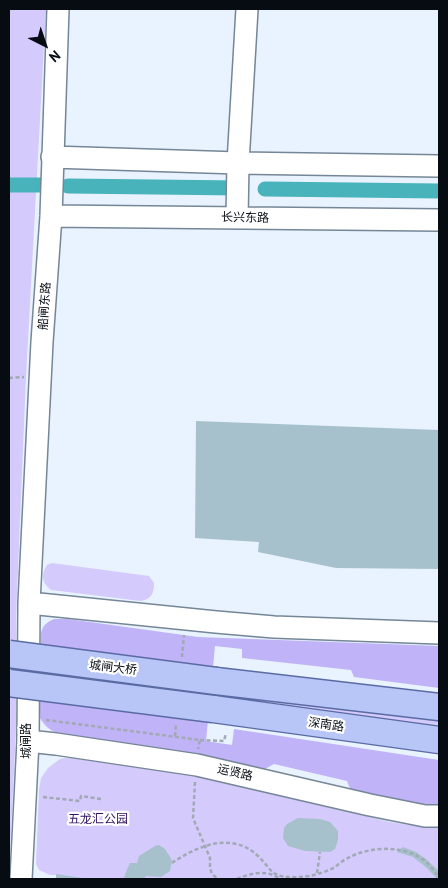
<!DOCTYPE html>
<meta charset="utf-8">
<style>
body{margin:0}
#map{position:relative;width:448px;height:888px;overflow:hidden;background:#e8f3ff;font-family:"PT Sans",sans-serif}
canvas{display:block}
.frame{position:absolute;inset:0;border:10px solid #060c12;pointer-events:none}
.north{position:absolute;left:20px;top:20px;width:50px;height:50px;-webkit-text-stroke:4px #fff;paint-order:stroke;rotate:139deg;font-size:14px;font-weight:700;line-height:20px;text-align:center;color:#060c12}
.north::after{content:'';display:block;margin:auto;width:18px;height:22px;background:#060c12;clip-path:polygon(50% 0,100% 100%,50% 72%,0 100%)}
</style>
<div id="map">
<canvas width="448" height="888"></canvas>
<div class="frame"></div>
<div class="north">N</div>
</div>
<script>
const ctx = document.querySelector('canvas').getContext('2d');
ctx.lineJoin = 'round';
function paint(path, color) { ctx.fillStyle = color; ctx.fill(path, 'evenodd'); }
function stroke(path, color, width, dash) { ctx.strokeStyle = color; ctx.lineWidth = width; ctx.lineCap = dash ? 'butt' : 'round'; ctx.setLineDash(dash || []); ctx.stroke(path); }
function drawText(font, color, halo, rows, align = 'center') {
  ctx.font = font + ' "PT Sans","Noto Sans SC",sans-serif'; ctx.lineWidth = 4.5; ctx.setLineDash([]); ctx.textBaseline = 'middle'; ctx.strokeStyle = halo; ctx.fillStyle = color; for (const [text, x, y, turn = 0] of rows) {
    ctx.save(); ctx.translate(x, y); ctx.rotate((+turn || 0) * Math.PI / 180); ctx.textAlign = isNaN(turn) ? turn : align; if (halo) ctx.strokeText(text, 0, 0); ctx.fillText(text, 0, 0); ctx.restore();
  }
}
paint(new Path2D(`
 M9 9H46L26 377 16 616V730L9 871Z
 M52 563 149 576 154 583C154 593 152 599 141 601L51 590C41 582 41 575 47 565Z
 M215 689 439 718V729L214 700Z
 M71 757 176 771 390 822C406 824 424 829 439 826V879H56V875H50L39 870 36 864 39 790 41 778 48 768 60 759Z`), '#d4cafc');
paint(new Path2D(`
 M54 619H68L198 637 439 646V688L354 677 351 670 242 658V649L215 646 206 741 232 745 234 729 439 760V804C422 810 372 795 351 791L347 781 274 764 265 769 192 753 70 736C55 733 46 730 39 716L41 633C43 625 47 622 54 619Z`), '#c1b3f7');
stroke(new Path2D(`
 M9 185H41
 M68 186 241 188
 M265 189 439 191`), '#49b3bc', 15);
paint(new Path2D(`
 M196 421 439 430V569L336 568 258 552 259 542 195 538Z
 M298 818 320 819 330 822 338 831V840L335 849 330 852 305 851 288 846 283 838 284 828 287 824Z
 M159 845 165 849 172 860 170 871 161 877 146 876 144 879H125L124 877 126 872 130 863H137L139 856 155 846Z
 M403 847 416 852 426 859 439 871V879H437L427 868 413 857 397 852Z
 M56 874 82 878V879H56Z`), '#a7c1cc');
const minor = new Path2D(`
 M52 157 238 163 439 166
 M51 216 439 220
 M237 218 238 163 247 9
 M29 603 216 622 274 627 439 633
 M28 741 56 744 197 765 370 805 425 816H439
 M21 879 28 741 29 603 42 342 51 216 58 9`);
const major = new Path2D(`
 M216 681 439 707
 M213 709 439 740`);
stroke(minor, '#758697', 24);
stroke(major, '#5a6ba4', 29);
stroke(new Path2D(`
 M9 378 24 377
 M182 657 184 635
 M46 720 200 740 198 749
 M175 736 176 725
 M200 740 224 741 226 733
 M195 782 193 818 210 858V868L212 874 218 879
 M43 797 80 801 81 796 101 799
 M172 863C197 846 232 831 258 856 271 868 270 877 291 877 306 878 322 874 335 867 339 864 343 860 348 858 370 846 403 845 424 860 430 865 434 871 439 877
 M317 873 320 852
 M237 879C251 873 267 869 280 879`), '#a1aab4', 2.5, [4, 2.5]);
stroke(minor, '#fff', 21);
stroke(major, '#b7c5f7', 26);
const majorBridge = new Path2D(`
 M9 654 216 681
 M9 683 213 709`);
stroke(majorBridge, '#5a6ba4', 29, []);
stroke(majorBridge, '#b7c5f7', 26);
drawText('12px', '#060c12', '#fff', [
 ["长兴东路",245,218,1],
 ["船闸东路",45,306,-86],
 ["城闸大桥",113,668,7],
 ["深南路",326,725,8],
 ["城闸路",27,741,-90],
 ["运贤路",235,773,13]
]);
drawText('12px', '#311461', '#fff', [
 ["五龙汇公园",98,820]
]);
</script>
